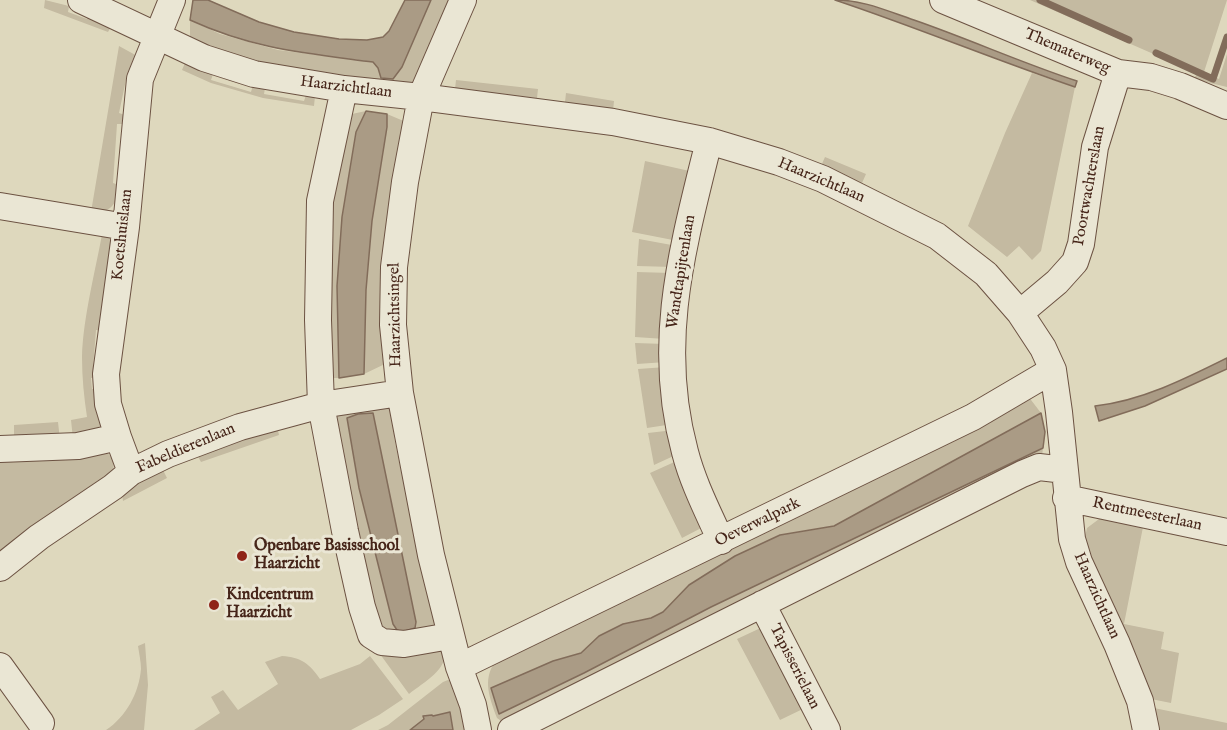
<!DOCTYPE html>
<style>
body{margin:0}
canvas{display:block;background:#ded8bd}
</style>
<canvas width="1227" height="730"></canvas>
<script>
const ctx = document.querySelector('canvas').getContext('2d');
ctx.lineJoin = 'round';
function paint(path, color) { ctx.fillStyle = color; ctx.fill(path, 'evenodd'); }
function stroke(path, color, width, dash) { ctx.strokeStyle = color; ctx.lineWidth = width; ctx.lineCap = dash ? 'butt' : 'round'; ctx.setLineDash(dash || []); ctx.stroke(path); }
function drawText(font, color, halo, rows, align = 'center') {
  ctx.font = font + ' "IM FELL English",serif'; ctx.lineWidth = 6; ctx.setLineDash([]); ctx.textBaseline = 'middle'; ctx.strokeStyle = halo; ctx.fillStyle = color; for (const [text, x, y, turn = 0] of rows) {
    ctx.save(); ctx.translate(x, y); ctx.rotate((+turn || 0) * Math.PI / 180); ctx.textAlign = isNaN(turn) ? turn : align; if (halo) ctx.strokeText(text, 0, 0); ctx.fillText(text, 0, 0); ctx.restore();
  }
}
paint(new Path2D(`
 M45 0 69 6 68 12 87 19 90 13 113 23 108 32 44 8Z
 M431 0H451L418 83H397L349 79 251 63 190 41V20L220 34 278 50 373 62 378 68 402 67Z
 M1030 0H1227L1204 72 1219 79 1227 54V87L1194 79 1197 73Z
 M119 46 139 57 133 77 127 75 119 113 125 115 123 124H117L113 183 119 185C118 203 111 214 91 212Z
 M185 63 213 74 211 80 251 92 253 85 265 88 264 94 304 101 306 95 315 96 314 106 263 98 211 83 182 70Z
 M1032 73 1075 87 1041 251 1032 260 1019 246 1007 257 968 226 1005 133Z
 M456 80 538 89 537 98 455 89Z
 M566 93 614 101 613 111 565 102Z
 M366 111 356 132 342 217 337 286 339 378H330L327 208 347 115Z
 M387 114 406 122 387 363 364 374 366 290 372 221 387 127Z
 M825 157 866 174 862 183 821 166Z
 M645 161 694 172 678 241 632 232Z
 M103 229 114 238 102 331 96 330 93 368 99 369 100 377 91 378 92 389H100L104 423 101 429 73 439 71 420 87 417C84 397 82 378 82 357 83 317 96 269 103 229Z
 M639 239 677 246 673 267 637 266Z
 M637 272 671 273 665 339 635 337Z
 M635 343 665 344 666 362 637 364Z
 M666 367 673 424 647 428 638 369Z
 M1028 396 1041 413 834 526 780 535 689 585 663 612 651 618 623 624 599 636 581 653 553 661 492 688 499 714 584 673 711 607 1043 448 1042 456 504 723 497 718C490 699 482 680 495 662Z
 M390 401 395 442 413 529 438 625 432 636 377 631 330 412ZM373 413 416 622 369 530 359 488 347 419 358 414Z
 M58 422 60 440 44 441V434L23 435 14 442V425Z
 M277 426 279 435 201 462 196 453Z
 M674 430 680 453 654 465 648 433Z
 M103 450C113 456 116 463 112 474L0 557V457Z
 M681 459 707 525 682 538 650 473Z
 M162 468 167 478 123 501C119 484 149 475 162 468Z
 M1099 519 1112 520 1143 527 1124 624 1164 632 1161 649 1179 653 1171 703 1151 699 1087 551 1085 537 1087 528Z
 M767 625 809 706 780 720 737 639Z
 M145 643 148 685 144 730H106C126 717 139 693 141 669 141 662 139 653 138 646Z
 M372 643 446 648C447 671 425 681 409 694Z
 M282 656C301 657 310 664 320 679L360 664 370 656 403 699 379 715 351 730H194L220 713 211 697 223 690 238 710 278 684 265 662Z
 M448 680H453L466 730H453L449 712 432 717H423L424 719 410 730H378L388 725 443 682Z
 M1154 708 1227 723V730H1158Z`), '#c4baa1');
const water = new Path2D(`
 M193 0H208L259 22 294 32 339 39 367 40 383 37 389 31 405 0H431L402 67 393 79 381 78 378 68 373 62C305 53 253 49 190 20Z
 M835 0C864 0 887 11 914 20 969 39 1022 63 1077 81L1075 87C995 60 916 27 835 0Z
 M366 111 387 114V127L372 221 366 290 364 374 339 378 337 286 342 217 356 132Z
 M1227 358V369L1145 406 1099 421 1095 406C1141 401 1185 379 1227 358Z
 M373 413 416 622 415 628 402 632 397 630 393 624 359 488 347 418 358 414Z
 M1041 413 1045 432 1043 448 711 607 584 673 499 714 491 688 553 661 581 653 599 636 623 624 651 618 663 612 689 585 735 556 780 535 834 526Z
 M450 712 453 730H410L424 719 423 716 432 715 433 716Z`);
paint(water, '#aa9b85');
stroke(water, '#826c5a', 1.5);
stroke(new Path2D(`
 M1040 0 1129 40
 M1156 53 1213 79 1227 37`), '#826c5a', 7);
const minor = new Path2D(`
 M81 0 204 58 254 74 344 89 421 97 613 122 709 141 779 162 823 179 937 236 986 274 1020 313 1043 348 1053 370 1059 412 1072 539 1079 562 1117 644 1140 701 1146 730
 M463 0 421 97 405 182 394 267 393 325 400 393 431 555 459 667 473 705 478 730
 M943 0 1118 73 1151 77 1180 86 1227 106
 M344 89 320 201 318 320 321 405 345 531 362 607 371 635 382 642 404 644 450 636
 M709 141C683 247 655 342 685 452 693 483 708 512 721 541
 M0 206 126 227
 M1020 313 1057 282 1075 262 1081 244 1095 147 1118 73
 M0 449 78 446 118 437
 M131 472 118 437 108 404 106 374 126 227 140 79 172 0
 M1066 498 1227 532
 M0 568 39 537 113 487 131 472 168 454 240 427 321 405 400 393
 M762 604 827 730
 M0 666 41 723
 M459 667 973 417 1053 370
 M511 730 1022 474 1039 467 1065 470`);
stroke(minor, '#6c5242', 28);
stroke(minor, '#eae6d4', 26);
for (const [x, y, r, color] of [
 [242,556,6,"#8f2418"],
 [214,605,6,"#8f2418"]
]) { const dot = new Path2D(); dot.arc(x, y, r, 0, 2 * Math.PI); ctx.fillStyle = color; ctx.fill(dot); stroke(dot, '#eae6d4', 2); }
drawText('16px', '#462519', '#eae6d4', [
 ["Thematerweg",1067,52,23],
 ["Haarzichtlaan",346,88,7],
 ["Haarzichtlaan",821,181,23],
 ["Poortwachterslaan",1090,186,-80],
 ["Koetshuislaan",123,235,-84],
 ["Wandtapijtenlaan",682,272,-81],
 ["Haarzichtsingel",396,315,-91],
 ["Fabeldierenlaan",186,449,-23],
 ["Rentmeesterlaan",1147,515,12],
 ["Oeverwalpark",758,523,-26],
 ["Haarzichtlaan",1096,596,66],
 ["Tapisserielaan",794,667,63]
]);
drawText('bold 16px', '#462519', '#eae6d4', [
 ["Openbare Basisschool",254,547],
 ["Haarzicht",254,565],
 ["Kindcentrum",226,596],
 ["Haarzicht",226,614]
], 'left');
</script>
